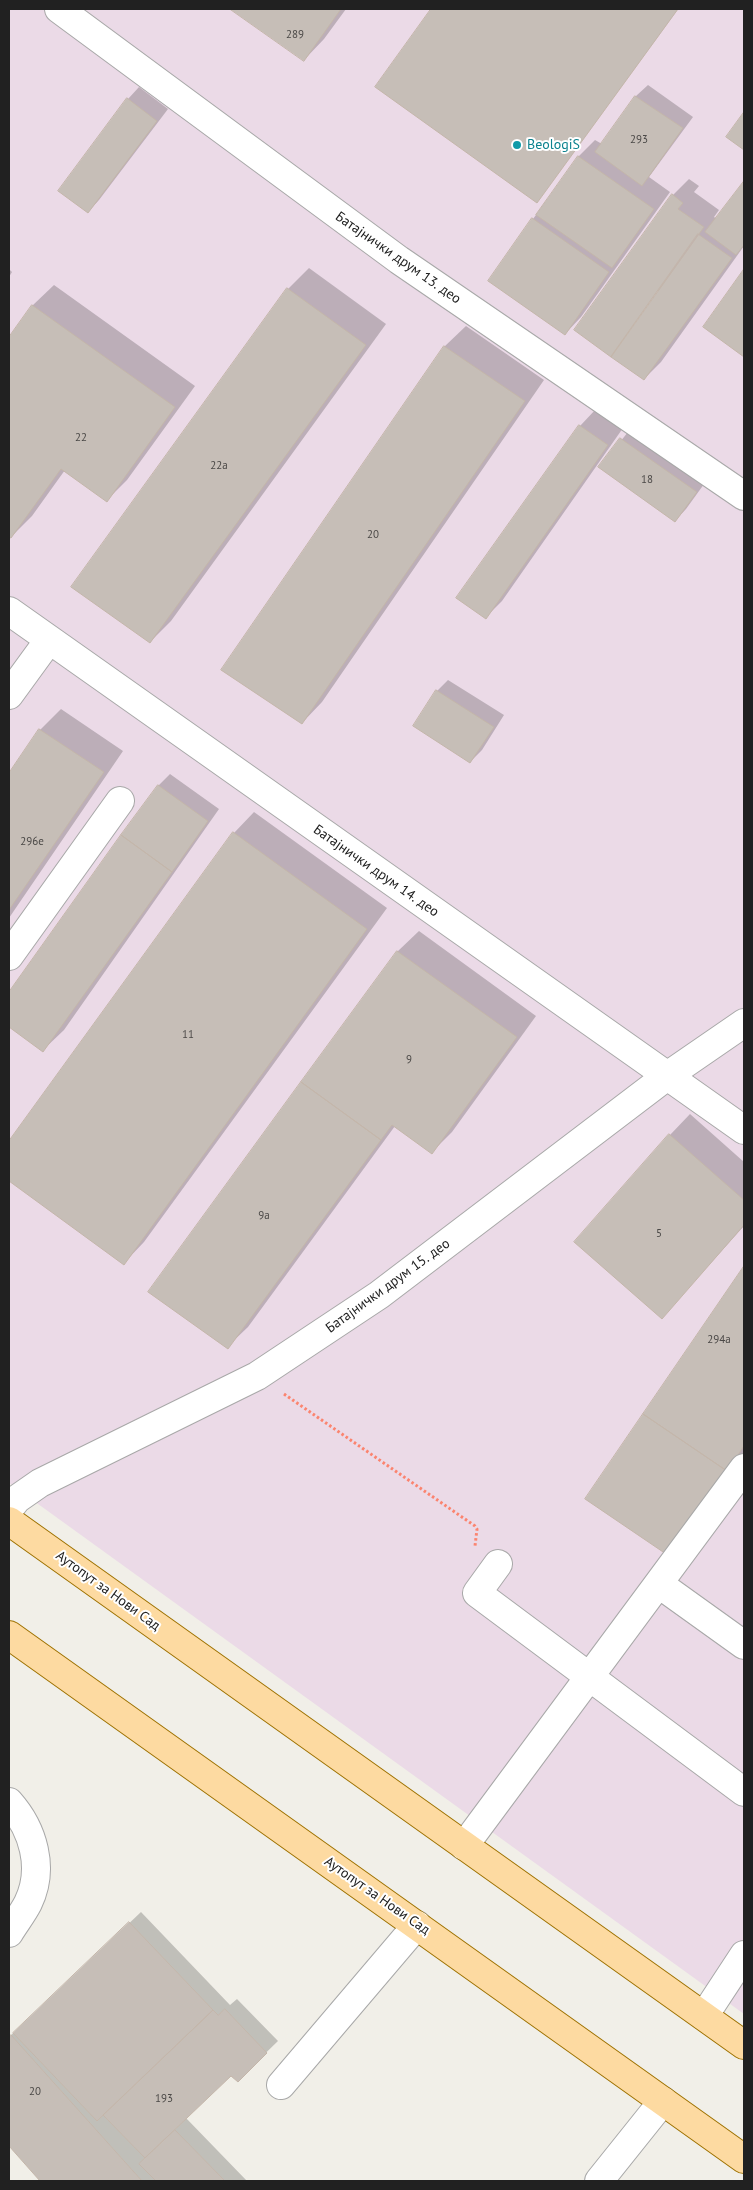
<!DOCTYPE html>
<meta charset="utf-8">
<style>
body{margin:0}
#map{position:relative;width:753px;height:2190px;overflow:hidden;background:#f1efe8;font-family:"PT Sans",sans-serif}
canvas{display:block}
.frame{position:absolute;inset:0;border:10px solid #212121;pointer-events:none}
</style>
<div id="map">
<canvas width="753" height="2190"></canvas>
<div class="frame"></div>
</div>
<script>
const ctx = document.querySelector('canvas').getContext('2d');
ctx.lineJoin = 'round';
function paint(path, color) { ctx.fillStyle = color; ctx.fill(path, 'evenodd'); }
function stroke(path, color, width, dash) { ctx.strokeStyle = color; ctx.lineWidth = width; ctx.lineCap = dash ? 'butt' : 'round'; ctx.setLineDash(dash || []); ctx.stroke(path); }
function drawText(font, color, halo, rows, align = 'center') {
  ctx.font = font + ' "PT Sans",sans-serif'; ctx.lineWidth = 4; ctx.setLineDash([]); ctx.textBaseline = 'middle'; ctx.strokeStyle = halo; ctx.fillStyle = color; for (const [text, x, y, turn = 0] of rows) {
    ctx.save(); ctx.translate(x, y); ctx.rotate((+turn || 0) * Math.PI / 180); ctx.textAlign = isNaN(turn) ? turn : align; if (halo) ctx.strokeText(text, 0, 0); ctx.fillText(text, 0, 0); ctx.restore();
  }
}
paint(new Path2D(`
 M9 9H744V2014L9 1483Z`), '#ebdae7');
paint(new Path2D(`
 M232 9H346L324 39 304 60Z
 M432 9H678L537 202 376 86Z
 M648 85 693 117 649 177 670 192 581 317 565 334 533 219 579 156 595 140 602 144 636 96Z
 M139 87 168 109 99 200 88 212 128 99Z
 M689 179 699 186 694 192 719 210 714 217 717 219 744 183V246L661 362 644 379 673 195Z
 M309 268 386 324 171 621 150 642 73 586 288 289Z
 M9 269 12 272 9 277Z
 M744 271V355L704 326Z
 M54 285 195 386 127 480 107 500 65 470 32 516 11 537 9 535V339L33 305Z
 M466 326 544 380 322 702 302 723 223 669 445 346Z
 M596 409 623 428 502 601 486 617 580 426Z
 M632 427 707 480 686 509 675 521 600 467Z
 M448 680 504 715 482 750 470 762 437 691Z
 M61 709 123 751 9 918V775L40 730Z
 M170 774 219 809 64 1030 43 1050 9 1025V994L159 785Z
 M254 812 387 908 144 1242 124 1263 9 1180V1143L234 833Z
 M419 931 536 1016 452 1132 432 1152 395 1126 248 1327 227 1347 150 1291 398 951Z
 M690 1114 744 1162V1226L662 1317 670 1135Z
 M744 1268V1452L685 1538 645 1413Z
 M141 1912 230 2005 237 1999 278 2041 238 2080 231 2074 186 2118 247 2181H42L9 2144V2037Z`), '#0003');
const building = new Path2D(`
 M230 9H341L304 61Z
 M431 9H678L537 203 375 87Z
 M635 96 683 128 642 186 595 152Z
 M127 98 157 121 88 213 58 191Z
 M744 112V150L726 137Z
 M578 156 654 209 612 268 536 215Z
 M744 181V245L736 255 705 232Z
 M672 194 683 203 678 209 704 227 611 357 574 330Z
 M532 218 609 272 565 335 488 281Z
 M698 234 732 258 644 380 611 357Z
 M744 269V357L703 327Z
 M287 288 366 345 150 643 71 587Z
 M32 305 175 407 107 502 61 469 11 538 9 537V337Z
 M444 346 525 401 302 724 221 670Z
 M579 425 608 445 486 619 456 598Z
 M620 438 697 492 675 522 598 467Z
 M436 690 494 727 470 763 413 726Z
 M39 729 104 772 9 910V773Z
 M158 785 208 821 172 872 121 835Z
 M233 832 367 929 124 1265 9 1181V1141Z
 M121 835 172 872 43 1052 9 1027V992Z
 M397 951 517 1037 432 1154 392 1125 381 1140 301 1082Z
 M301 1082 381 1140 228 1349 148 1292Z
 M669 1134 744 1200V1225L662 1319 574 1242Z
 M744 1266V1446L727 1471 643 1414Z
 M643 1414 727 1471 669 1556 585 1499Z
 M129 1922 213 2010 97 2121 13 2033Z
 M225 2009 267 2053 238 2082 231 2076 145 2158 103 2115 213 2010 218 2015Z
 M11 2035 142 2181H40L9 2146V2037Z
 M175 2130 225 2181H156L139 2164Z`);
paint(building, '#c6beb7');
stroke(building, '#c4b6aa', 1);
const minor = new Path2D(`
 M59 9 399 260 744 496
 M9 611 744 1130
 M9 695 49 640
 M9 956 120 801
 M9 1509 17 1499 40 1483 257 1376 379 1295 667 1076 744 1023
 M498 1564 477 1593 744 1792
 M659 1584 744 1645
 M9 1802C33 1829 45 1868 28 1903 23 1913 15 1923 9 1933
 M464 1846 744 1468
 M704 2016 744 1955
 M281 2085 417 1925
 M599 2181 663 2101`);
const major = new Path2D(`
 M9 1521 744 2045
 M9 1635 744 2159`);
stroke(minor, '#a8a8a8', 30);
stroke(major, '#9e7200', 30);
stroke(new Path2D(`
 M284 1394 475 1526 477 1529 475 1546`), '#fb846f', 3, [2.5, 2.5]);
stroke(minor, '#fff', 28);
stroke(major, '#fddaa1', 28);
for (const [x, y, r, color] of [
 [517,145,5,"#0f9aa8"]
]) { const dot = new Path2D(); dot.arc(x, y, r, 0, 2 * Math.PI); ctx.fillStyle = color; ctx.fill(dot); stroke(dot, '#fff', 2); }
drawText('11px', '#4a4846', null, [
 ["289",295,35],
 ["293",639,140],
 ["22",81,438],
 ["22a",219,466],
 ["18",647,480],
 ["20",373,535],
 ["296e",32,842],
 ["11",188,1035],
 ["9",409,1060],
 ["9a",264,1216],
 ["5",659,1234],
 ["294a",719,1340],
 ["20",35,2092],
 ["193",164,2099]
]);
drawText('14px', '#0d838f', '#fff', [
 ["BeologiS",527,145]
], 'left');
drawText('14px', '#212121', '#fff', [
 ["Батајнички друм 13. део",398,258,35],
 ["Батајнички друм 14. део",376,871,35],
 ["Батајнички друм 15. део",388,1286,-36],
 ["Аутопут за Нови Сад",108,1591,36],
 ["Аутопут за Нови Сад",377,1896,35]
]);
</script>
